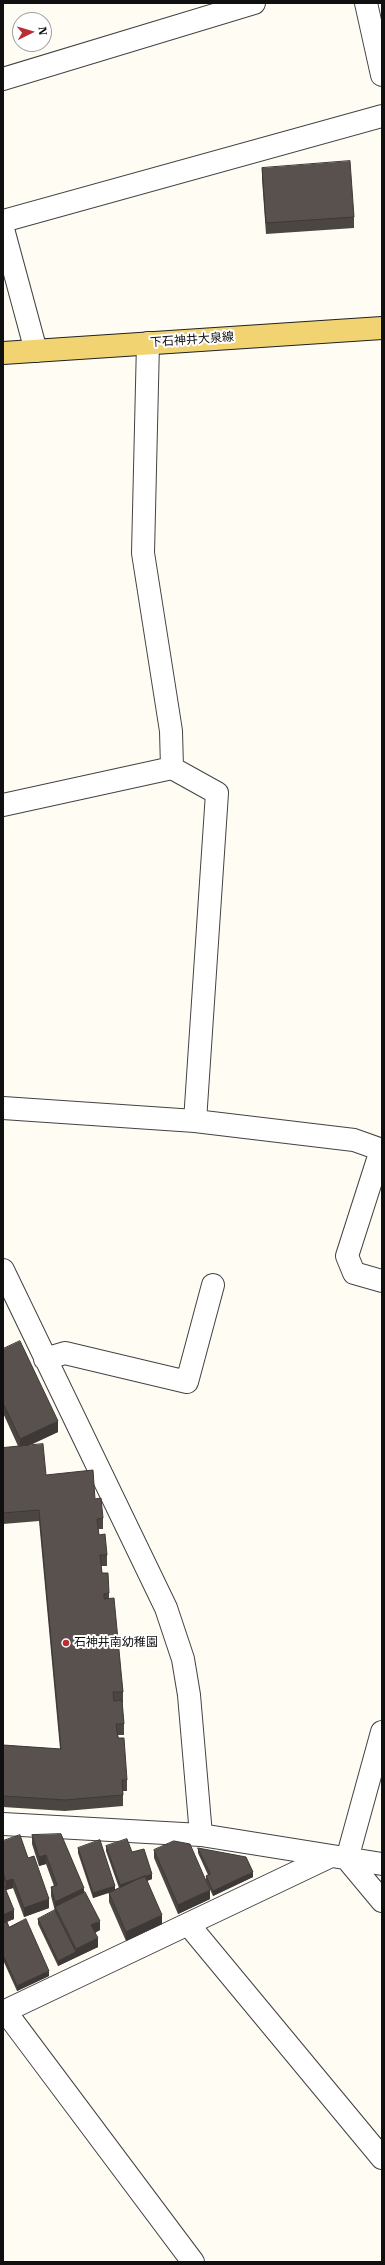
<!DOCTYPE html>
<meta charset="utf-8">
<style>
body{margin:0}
#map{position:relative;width:385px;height:2265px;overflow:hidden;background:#fefcf3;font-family:"IBM Plex Serif",serif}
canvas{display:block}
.frame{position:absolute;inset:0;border:4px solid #101010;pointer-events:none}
.north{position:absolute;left:12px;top:12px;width:40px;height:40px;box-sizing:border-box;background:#fff;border:1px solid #9f9f9f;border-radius:50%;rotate:85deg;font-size:11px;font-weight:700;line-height:16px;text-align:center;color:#101010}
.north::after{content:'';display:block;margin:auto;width:14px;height:18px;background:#b92e32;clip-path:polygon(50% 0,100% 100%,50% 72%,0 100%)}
</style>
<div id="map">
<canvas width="385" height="2265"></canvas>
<div class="frame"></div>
<div class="north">N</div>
</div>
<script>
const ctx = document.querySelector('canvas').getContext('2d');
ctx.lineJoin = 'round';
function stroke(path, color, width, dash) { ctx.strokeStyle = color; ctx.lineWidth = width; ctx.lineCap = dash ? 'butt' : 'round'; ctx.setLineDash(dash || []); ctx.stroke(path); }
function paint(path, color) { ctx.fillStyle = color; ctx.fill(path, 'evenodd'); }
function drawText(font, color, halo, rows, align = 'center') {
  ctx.font = font + ' "IBM Plex Serif","Noto Sans JP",serif'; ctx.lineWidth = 4; ctx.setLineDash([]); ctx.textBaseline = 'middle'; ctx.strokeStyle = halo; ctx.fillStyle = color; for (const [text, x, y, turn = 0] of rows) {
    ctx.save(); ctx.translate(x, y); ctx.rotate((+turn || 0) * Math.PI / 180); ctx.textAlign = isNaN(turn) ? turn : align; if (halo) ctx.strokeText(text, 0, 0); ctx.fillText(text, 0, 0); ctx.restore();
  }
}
const minor = new Path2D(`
 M366 3 382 75
 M3 79 254 3
 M3 221 382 116
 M3 229 36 351
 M148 343 143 553 171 731 172 768
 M3 805 172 768 217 793 195 1121
 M3 1108 195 1121 354 1140 382 1150
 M381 1150 347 1256 354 1273 382 1281
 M3 1270 166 1608 183 1659 189 1695 201 1835
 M45 1359 65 1353 187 1382 213 1285
 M3 1824 201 1835 382 1864
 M347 1859 382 1732
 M347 1859 382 1901
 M188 1924 382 2158
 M5 2011 193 2262
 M3 2012 329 1857`);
const major = new Path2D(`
 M3 353 382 328`);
stroke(minor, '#434343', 24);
stroke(major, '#212121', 24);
stroke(minor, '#fff', 22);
stroke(major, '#f1d471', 22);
paint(new Path2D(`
 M262 168 354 217V228L266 234 262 179Z
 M3 1349 58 1432 29 1445 46 1475 95 1499 103 1518V1529H98L99 1535 107 1555V1566H101L102 1573 109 1593V1598L123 1692V1703H122L124 1724V1735H118L127 1780V1791H123V1806L65 1811 3 1807V1745L60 1749 39 1521 3 1524V1448L18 1446 3 1413Z
 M32 1835 84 1892 100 1930 95 1933 98 1947 58 1966 38 1924V1919L55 1911 51 1896V1887L54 1886 46 1864 39 1866 32 1844Z
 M3 1841 28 1858 49 1908 24 1917 13 1888 6 1890 14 1919 7 1922 9 1927 49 1976 17 1991 3 1960V1883L5 1887 3 1882Z
 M106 1846 132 1852 152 1879 147 1881 162 1924 126 1941 109 1902V1893L110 1892 93 1898 78 1853V1848L115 1890 119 1888 106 1851Z
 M198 1848 253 1877 213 1896 206 1881V1876L208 1875 198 1853Z
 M154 1850 210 1899 178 1914 154 1858Z`), '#4c4642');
paint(new Path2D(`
 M58 1421V1432L20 1450V1439Z
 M46 1855V1864L39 1866V1857Z
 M253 1872V1877L213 1896V1891Z
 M152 1874V1879L120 1890V1885Z
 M13 1879V1888L6 1890V1881Z
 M115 1886V1891L93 1898V1893Z
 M84 1888V1897L55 1907V1911V1902Z
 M210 1890V1899L178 1914V1905Z
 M49 1899V1908L24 1917V1908Z
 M14 1910V1919L3 1923V1915Z
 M162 1915V1924L126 1941V1932Z
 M100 1921V1930L91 1934V1925Z
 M98 1938V1947L58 1966V1961L76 1952V1949Z
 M49 1971V1976L17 1991V1986Z`), '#3e3936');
const building = new Path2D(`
 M350 161 354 217 266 223 262 168Z
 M20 1341 58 1421 20 1439 3 1403V1349Z
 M43 1444 46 1475 93 1470 95 1499 101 1498 103 1518 97 1519 99 1535 105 1534 107 1555H100L102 1573H108L109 1593 104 1594V1599L114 1598 123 1692H113L114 1701 122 1700 124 1724H116L118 1738H124L127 1780H122L123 1795 65 1800 3 1796V1745L61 1749 39 1510 3 1513V1448Z
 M61 1834 84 1888 55 1902 51 1887 57 1885 46 1855 39 1857 32 1835Z
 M20 1835 28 1858 34 1856 49 1899 24 1908 13 1879 6 1881 3 1873V1841Z
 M127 1839 132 1852 144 1849 152 1874 120 1885 106 1846Z
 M100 1840 115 1886 93 1893 78 1848Z
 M174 1841 190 1844 210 1890 178 1905 154 1850Z
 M198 1848 246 1857 253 1872 213 1891 206 1876 210 1874Z
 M145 1876 162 1915 126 1932 109 1893Z
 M3 1883 14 1910 3 1915Z
 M85 1892 100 1921 91 1925 98 1938 76 1949 55 1907Z
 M55 1910 76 1952 58 1961 38 1919Z
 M26 1919 49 1971 17 1986 3 1955V1923L7 1922 9 1927Z`);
paint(building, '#58514d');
stroke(building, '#3e3936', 1);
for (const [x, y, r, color] of [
 [66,1643,4,"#b92e32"]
]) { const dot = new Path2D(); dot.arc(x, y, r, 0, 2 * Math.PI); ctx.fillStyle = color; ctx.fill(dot); stroke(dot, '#fff', 1.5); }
drawText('12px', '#101010', '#fff', [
 ["下石神井大泉線",192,340,-4]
]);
drawText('12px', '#101010', '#fff', [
 ["石神井南幼稚園",74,1643]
], 'left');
</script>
